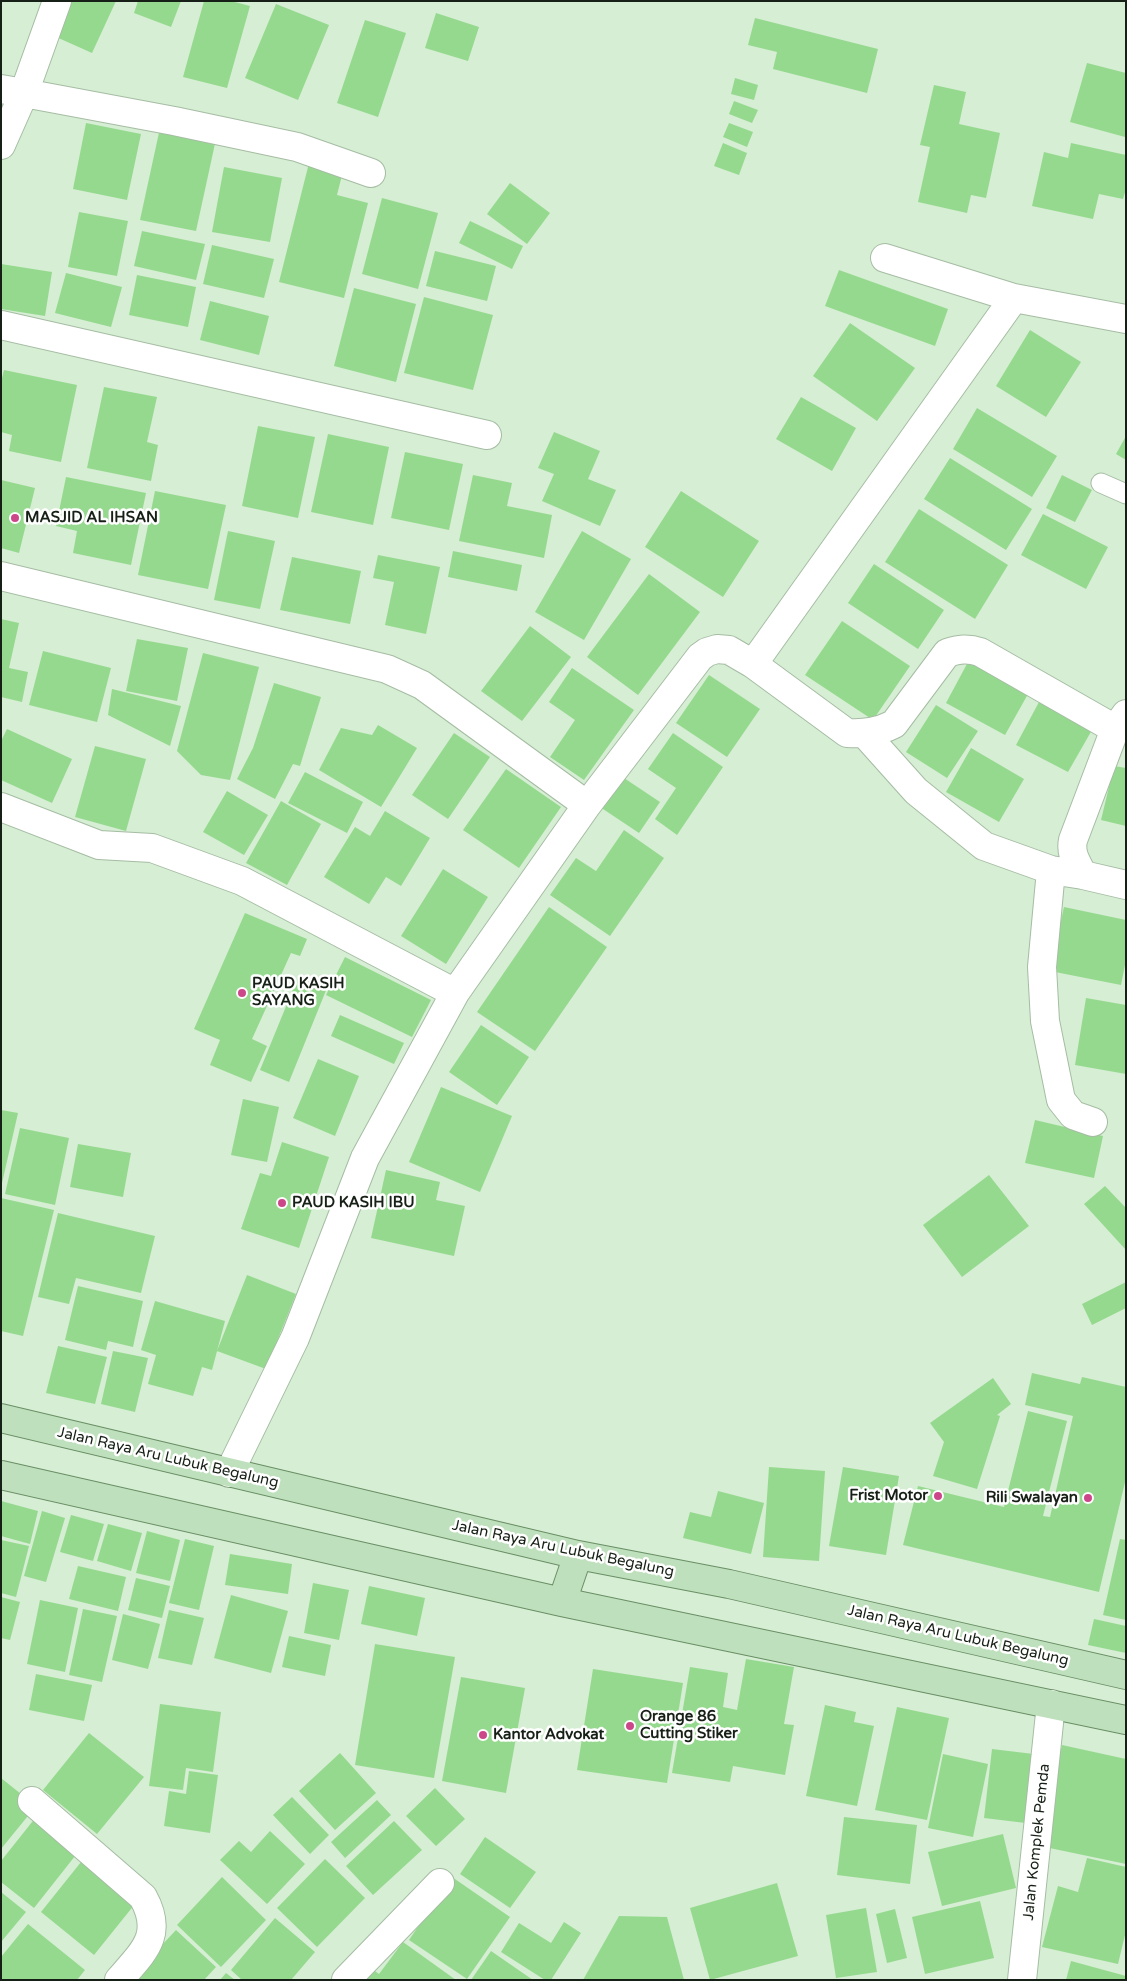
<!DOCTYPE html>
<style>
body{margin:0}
#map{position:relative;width:1127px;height:1981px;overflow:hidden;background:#d6eed3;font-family:"Varela Round",sans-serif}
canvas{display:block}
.frame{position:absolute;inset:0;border:2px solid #172016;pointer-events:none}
</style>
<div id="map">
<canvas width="1127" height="1981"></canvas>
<div class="frame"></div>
</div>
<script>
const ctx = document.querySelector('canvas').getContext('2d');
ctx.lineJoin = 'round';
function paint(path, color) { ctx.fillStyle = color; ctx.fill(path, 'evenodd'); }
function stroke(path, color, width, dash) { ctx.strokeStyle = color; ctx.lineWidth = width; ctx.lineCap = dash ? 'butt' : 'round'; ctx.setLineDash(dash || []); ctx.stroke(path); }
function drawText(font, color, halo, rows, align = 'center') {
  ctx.font = font + ' "Varela Round",sans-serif'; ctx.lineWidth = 5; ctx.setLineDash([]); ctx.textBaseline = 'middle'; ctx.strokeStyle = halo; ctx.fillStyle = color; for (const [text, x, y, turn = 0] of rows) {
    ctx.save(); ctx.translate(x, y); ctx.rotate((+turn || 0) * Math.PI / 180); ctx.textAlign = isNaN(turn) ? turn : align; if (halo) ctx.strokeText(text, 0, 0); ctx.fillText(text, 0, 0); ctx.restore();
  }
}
paint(new Path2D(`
 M70 1H116L92 53 54 36Z
 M138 1H181L171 27 134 13Z
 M204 1H231L250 6 227 88 183 77Z
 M276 4 329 25 298 100 245 78Z
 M436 13 479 27 468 61 425 48Z
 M755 18 878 49 867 93 773 69 777 52 748 45Z
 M365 20 406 33 378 117 337 103Z
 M1087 63 1126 73 1125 137 1070 122Z
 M735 78 758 85 754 100 731 94Z
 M934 85 966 92 959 124 1000 133 986 198 971 195 967 213 918 202 930 147 920 145Z
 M734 101 758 110 752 123 729 114Z
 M86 123 141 134 127 200 73 189Z
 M729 123 753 132 747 147 723 137Z
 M160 128 216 139 196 231 140 220Z
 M723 143 747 153 739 175 714 166Z
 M1071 143 1126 155V189L1123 199 1099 194 1093 219 1032 206 1044 152 1068 158Z
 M309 163 343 171 337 195 368 203 344 298 279 282Z
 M224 167 282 178 270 242 212 232Z
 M510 183 550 213 527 244 487 214Z
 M382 198 438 213 418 289 362 274Z
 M79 212 128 221 117 276 68 267Z
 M470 221 523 246 512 269 459 243Z
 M142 231 205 244 196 280 134 266Z
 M212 245 274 259 264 298 203 284Z
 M435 251 496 266 487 301 426 286Z
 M1 264 52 272 45 316 1 309Z
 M839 270 948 309 935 346 825 306Z
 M66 273 122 287 111 327 55 313Z
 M137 275 196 287 188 327 129 315Z
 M354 288 416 304 396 382 334 366Z
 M424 297 493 315 473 390 404 373Z
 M210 301 269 316 259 355 200 340Z
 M850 323 915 368 877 421 813 376Z
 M1030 330 1081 362 1046 417 996 386Z
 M4 370 77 385 61 462 9 451 12 435 1 432V382Z
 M104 387 157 397 147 442 158 445 151 481 87 468Z
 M801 397 856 428 832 471 776 439Z
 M977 408 1057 456 1032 497 953 449Z
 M258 426 315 437 298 518 242 506Z
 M554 432 600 451 588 479 616 490 600 526 542 501 554 474 538 468Z
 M328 434 389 447 373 525 311 512Z
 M1126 436V460L1116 454Z
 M405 452 463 464 449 530 391 518Z
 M950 458 1032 509 1006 550 924 499Z
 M473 475 512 483 507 506 552 515 544 558 459 541Z
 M1062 475 1092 490 1075 522 1046 508Z
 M66 477 146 493 131 565 73 553 77 531 56 526Z
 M1 480 35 488 19 553 1 548Z
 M155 491 226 505 208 589 138 575Z
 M681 491 759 541 723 597 645 547Z
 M919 509 1008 565 975 619 885 562Z
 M1043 514 1108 547 1086 589 1021 555Z
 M228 531 275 541 260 609 214 600Z
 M582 531 631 559 584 640 535 612Z
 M453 551 522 565 517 591 448 577Z
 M378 555 440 567 426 634 385 625 394 582 373 578Z
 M292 557 361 571 350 624 280 610Z
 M874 564 944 610 918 649 848 603Z
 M649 574 700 612 638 695 587 657Z
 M1 619 19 623 9 668 28 672 22 702 1 697Z
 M842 621 910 666 873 720 805 675Z
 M530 626 571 657 522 721 481 691Z
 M137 639 188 648 177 701 126 691Z
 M43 651 111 668 97 722 29 705Z
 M203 653 259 667 230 780 201 775 177 751Z
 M968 662 1028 694 1005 735 946 703Z
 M572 668 634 710 584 780 550 757 575 720 549 702Z
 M709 675 760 709 727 757 676 723Z
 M274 683 321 697 300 766 293 764 275 799 237 779 253 748Z
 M112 689 181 706 170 746 108 715Z
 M1039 702 1092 730 1068 772 1016 745Z
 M936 705 978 731 947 778 906 752Z
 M378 725 417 748 381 807 319 770 341 728 372 735Z
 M7 729 72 759 52 803 1 780V741Z
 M454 733 490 757 448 819 412 795Z
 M673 733 723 767 677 835 655 819 676 788 648 769Z
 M95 746 146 759 126 831 75 817Z
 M971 748 1024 779 999 822 946 792Z
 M1114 766 1126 768V826L1101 820Z
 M506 769 561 807 519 868 463 830Z
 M305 772 363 802 347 833 288 803Z
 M618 774 660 802 639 833 597 805Z
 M227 791 268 815 244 855 203 832Z
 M281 801 321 824 287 885 246 863Z
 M385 811 430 838 401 886 386 877 369 904 324 877 355 827 370 836Z
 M624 830 664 858 610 936 550 895 576 858 596 871Z
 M443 869 488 897 446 964 401 936Z
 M549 907 607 947 535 1051 477 1012Z
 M1064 907 1126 920V960L1121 985 1050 971Z
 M245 913 307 939 300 956 291 953 252 1039 267 1046 251 1082 210 1065 220 1040 194 1029Z
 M345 957 431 1000 412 1037 326 995Z
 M298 977 327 988 289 1082 260 1070Z
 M1086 998 1126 1005V1074L1075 1065Z
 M340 1015 404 1043 394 1064 331 1036Z
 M481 1025 529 1057 497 1105 449 1072Z
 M318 1059 359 1076 335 1136 293 1118Z
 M441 1087 512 1116 480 1192 409 1162Z
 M243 1099 279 1107 267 1162 231 1155Z
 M1 1110 18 1113 2 1183H1Z
 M1035 1120 1103 1136 1094 1178 1025 1163Z
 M20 1128 69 1138 55 1205 5 1194Z
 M282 1142 329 1157 299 1248 241 1229 260 1173 271 1176Z
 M78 1144 131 1153 123 1197 70 1187Z
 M386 1170 440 1182 436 1200 465 1206 454 1256 371 1238Z
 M989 1175 1029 1226 962 1277 923 1225Z
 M1105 1186 1126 1208V1250L1084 1204Z
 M1 1198 54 1210 23 1336 1 1331Z
 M58 1213 155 1236 141 1293 76 1278 69 1304 38 1297Z
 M247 1275 296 1294 266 1369 217 1351Z
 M1126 1282V1308L1092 1325 1082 1304Z
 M78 1286 143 1301 133 1347 108 1341 106 1350 65 1340Z
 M155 1301 225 1321 212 1370 202 1367 193 1396 148 1384 156 1355 141 1350Z
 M58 1346 107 1357 95 1404 46 1393Z
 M113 1351 148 1358 135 1412 101 1404Z
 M1032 1373 1080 1384 1082 1377 1126 1387V1478L1099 1592 903 1545 918 1486 1004 1507 1028 1411 1067 1421 1043 1516 1050 1517 1073 1416 1025 1405Z
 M993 1378 1011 1404 997 1415 1000 1416 977 1489 933 1476 944 1442 930 1423Z
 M769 1467 825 1471 819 1561 763 1557Z
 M843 1467 899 1476 886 1555 829 1546Z
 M718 1491 764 1503 751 1554 683 1538 690 1512 711 1517Z
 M1 1501 38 1511 30 1544 1 1536Z
 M42 1511 65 1518 46 1582 24 1576Z
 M71 1515 104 1524 93 1561 60 1552Z
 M108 1524 142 1533 131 1571 97 1561Z
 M147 1531 180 1540 170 1581 136 1573Z
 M185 1539 214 1546 199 1610 169 1603Z
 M1120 1539 1126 1540V1620L1103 1615Z
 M1 1540 29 1546 16 1597 1 1593Z
 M230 1554 292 1564 288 1594 225 1585Z
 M78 1566 126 1577 118 1611 69 1599Z
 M136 1578 170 1586 162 1618 128 1610Z
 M313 1583 349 1590 339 1640 304 1633Z
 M369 1586 425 1598 417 1636 361 1624Z
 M231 1595 288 1611 271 1673 214 1658Z
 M1 1597 20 1602 10 1640 1 1638Z
 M40 1600 78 1608 65 1672 27 1664Z
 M83 1609 117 1616 102 1682 69 1675Z
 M169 1610 204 1618 192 1665 158 1658Z
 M123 1614 160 1624 148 1669 112 1660Z
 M1094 1619 1126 1626V1653L1088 1645Z
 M289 1636 331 1645 325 1676 282 1667Z
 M375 1644 455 1657 434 1778 355 1765Z
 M746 1659 794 1667 784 1724 794 1725 785 1775 733 1766 730 1782 672 1773 690 1667 728 1673 723 1707 737 1710Z
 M593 1669 683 1683 667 1783 577 1770Z
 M36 1674 92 1685 84 1721 29 1710Z
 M461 1677 525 1688 506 1793 442 1781Z
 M160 1704 221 1712 213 1772 186 1768 183 1790 149 1786Z
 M825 1705 856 1712 854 1722 874 1726 857 1806 806 1796Z
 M897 1707 949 1718 927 1820 875 1810Z
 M89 1733 144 1777 97 1834 43 1790Z
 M1062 1745 1126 1759V1864L1040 1846Z
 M992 1749 1042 1755 1034 1824 984 1818Z
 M340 1753 376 1793 335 1830 299 1791Z
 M943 1754 988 1764 973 1837 928 1828Z
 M189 1771 218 1775 210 1833 164 1826 169 1791 186 1794Z
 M1 1778 36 1806 1 1849Z
 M435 1788 465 1819 436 1846 406 1816Z
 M292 1797 329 1835 310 1854 273 1815Z
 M377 1800 391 1815 345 1858 331 1842Z
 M36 1817 79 1851 34 1908 1 1882V1861Z
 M844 1817 917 1825 910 1884 837 1875Z
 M394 1821 422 1850 373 1895 346 1866Z
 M270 1831 305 1864 267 1904 220 1860 239 1841 251 1852Z
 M1003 1834 1016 1888 942 1906 928 1852Z
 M485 1837 536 1872 510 1908 460 1874Z
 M1087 1858 1126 1867V1931L1118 1964 1042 1947 1058 1886 1078 1892Z
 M325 1859 365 1898 317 1947 277 1908Z
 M81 1862 135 1904 94 1955 41 1912Z
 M222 1877 266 1920 221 1967 177 1925Z
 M452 1877 510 1917 467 1979 409 1940Z
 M777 1883 798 1956 710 1980 690 1908Z
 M1 1892 26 1912 1 1942Z
 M980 1901 994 1958 925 1974 912 1917Z
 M866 1908 877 1972 836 1978 826 1915Z
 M895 1909 907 1958 887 1963 876 1914Z
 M619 1916 667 1917 684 1980H583Z
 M275 1918 315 1952 291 1980H242L231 1970Z
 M564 1922 581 1933 551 1980H545L501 1952 519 1923 551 1943Z
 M28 1924 85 1970 77 1980 1 1979V1957Z
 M176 1930 216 1967 204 1980H129Z
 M403 1942 456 1980H357L368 1966 379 1974Z
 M491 1951 533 1980H471Z
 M1071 1961 1126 1976V1980H1066Z
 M226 1973 235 1980H220Z`), '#95d98f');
const service = new Path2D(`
 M1101 483 1126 494`);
const minor = new Path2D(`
 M57 1 24 93 174 121 297 147 371 173
 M1 89 24 93 1 145
 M1014 298 1126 319
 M1 325 487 435
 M1 576 387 669 422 685 587 805
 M753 664 1014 298 885 258
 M1115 729 1073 840C1070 854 1077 863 1083 875L1126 885
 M865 734 916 791 984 846 1051 870 1083 875
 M1 807 99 845 152 848 242 881 455 993
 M1051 870 1042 967 1045 1021 1061 1100 1073 1115 1093 1122
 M229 1473 295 1338 365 1158 455 993 587 805 700 657 707 652 717 649 729 650 753 664 847 733C865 734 878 732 894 724L947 653C959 649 968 648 980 652L1115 729 1126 714
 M32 1801 143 1897C164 1935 144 1951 119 1980
 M346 1980 440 1883
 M1022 1980 1051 1704`);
const primary = new Path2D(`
 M1 1418 578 1555 729 1584 1126 1675
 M1 1475 562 1602 1126 1720
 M562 1602 578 1555`);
stroke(service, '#a5bda3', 21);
stroke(minor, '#a5bda3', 30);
stroke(primary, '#698f65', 30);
stroke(service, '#fff', 19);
stroke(minor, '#fff', 28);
stroke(primary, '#bfe0bc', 28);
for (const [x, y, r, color] of [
 [15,518,5,"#cb478a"],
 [242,993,5,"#cb478a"],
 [282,1203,5,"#cb478a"],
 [938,1496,5,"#cb478a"],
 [1088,1498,5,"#cb478a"],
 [630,1726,5,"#cb478a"],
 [483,1735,5,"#cb478a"]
]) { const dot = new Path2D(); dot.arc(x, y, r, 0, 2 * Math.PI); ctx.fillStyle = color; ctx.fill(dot); stroke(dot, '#fff', 2); }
drawText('bold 15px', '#172016', '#fff', [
 ["MASJID AL IHSAN",25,518],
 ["PAUD KASIH",252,984],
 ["SAYANG",252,1001],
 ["PAUD KASIH IBU",292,1203],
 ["Frist Motor",928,1496,"right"],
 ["Rili Swalayan",1078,1498,"right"],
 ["Orange 86",640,1717],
 ["Cutting Stiker",640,1734],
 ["Kantor Advokat",493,1735]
], 'left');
drawText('15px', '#172016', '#fff', [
 ["Jalan Raya Aru Lubuk Begalung",168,1458,13],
 ["Jalan Raya Aru Lubuk Begalung",563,1549,12],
 ["Jalan Raya Aru Lubuk Begalung",958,1636,13],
 ["Jalan Komplek Pemda",1037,1842,-84]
]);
</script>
